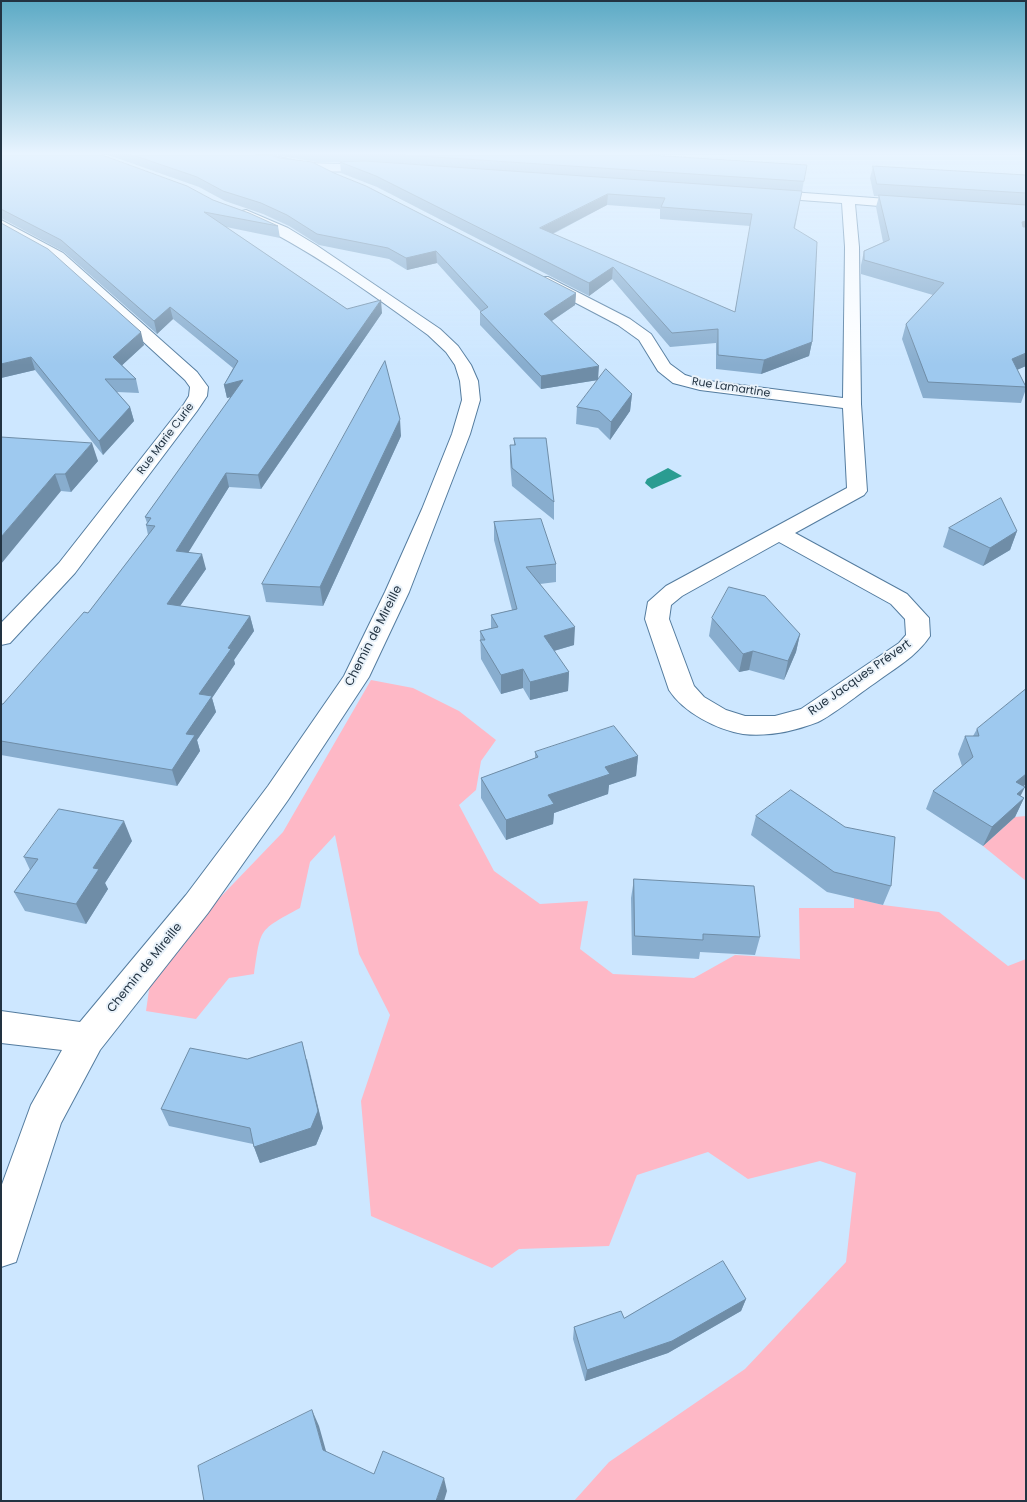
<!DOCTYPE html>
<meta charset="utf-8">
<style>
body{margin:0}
#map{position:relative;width:1027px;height:1502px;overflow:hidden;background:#cde7ff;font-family:Poppins,sans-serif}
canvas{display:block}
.frame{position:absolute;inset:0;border:2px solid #223342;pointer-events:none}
</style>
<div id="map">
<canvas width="1027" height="1502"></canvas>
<div class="frame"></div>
</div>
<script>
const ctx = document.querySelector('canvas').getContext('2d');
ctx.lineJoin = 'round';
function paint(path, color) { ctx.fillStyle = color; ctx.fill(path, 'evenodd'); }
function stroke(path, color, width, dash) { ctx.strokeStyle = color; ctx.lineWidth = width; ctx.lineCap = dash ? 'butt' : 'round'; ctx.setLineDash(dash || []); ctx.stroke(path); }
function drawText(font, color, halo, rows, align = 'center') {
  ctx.font = font + ' Poppins,sans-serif'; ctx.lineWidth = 4; ctx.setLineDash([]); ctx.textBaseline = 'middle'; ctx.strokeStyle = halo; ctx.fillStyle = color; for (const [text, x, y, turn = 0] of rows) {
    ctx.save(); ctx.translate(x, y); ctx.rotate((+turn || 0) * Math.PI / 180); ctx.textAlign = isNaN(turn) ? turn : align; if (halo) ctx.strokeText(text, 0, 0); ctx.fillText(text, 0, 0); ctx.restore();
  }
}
paint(new Path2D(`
 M371 680 413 688 459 711 496 740 481 761 476 790 459 805 494 871 540 904 588 901 580 949 613 974 694 978 735 955 800 959 799 908H854V898L883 905 939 912 1008 966 1026 959V1501H574L609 1462 745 1369 846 1262 856 1173 820 1161 748 1179 708 1152 637 1175 609 1246 519 1249 492 1268 371 1216 361 1101 390 1015 359 954 335 835 310 862 300 908C258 931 261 927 254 974L229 978 196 1019 146 1011 154 955 208 910 283 832Z
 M1026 816V881L983 846 1015 817Z`), '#feb8c6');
paint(new Path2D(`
 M668 468 682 476 652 489 645 483 647 479Z`), '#2a9c91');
const street = new Path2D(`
 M256 155H271L304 163 378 165 384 168 378 171C350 171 276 176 256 155Z
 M763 190 915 201 921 205 915 209 855 204 859 247 861 404 867 491 864 495 795 533 907 594 929 618 930 636C916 657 895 668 875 683 860 693 833 715 818 722 795 731 767 737 743 734 717 730 683 712 669 690L645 619 648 602 666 586 847 488 843 408 700 390 673 383 658 371 639 340 618 325 538 283 536 280 538 277H548L630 319 651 334 670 364 685 375 701 380 843 398 845 247 842 203 759 197 757 194ZM779 542 891 604 905 619 906 635 899 643 801 709 775 716H745L726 710 704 697 694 686 669 619 671 605 682 596Z
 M246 210 288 228 316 245 440 329 458 346 471 365 478 381 480 400 470 434 409 592 369 677 288 800 208 913 100 1050 61 1123 16 1262 1 1267V1187L31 1105 62 1050 1 1043V1011L80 1022 186 895 268 786 344 676 385 592 422 509 452 434 462 400 460 381 455 365 446 352 428 335C369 292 308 248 242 217L240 214 242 211Z
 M1 220 63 253 197 372 208 387 207 396 197 411 75 573 10 643 1 645V623L59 563 184 404 189 396 190 387 185 380 53 259 1 230Z`);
stroke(street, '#547c9f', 2);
paint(street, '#fff');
paint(new Path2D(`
 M1 155 213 200 278 226 280 238 226 227 347 309 382 313 261 489 229 487 188 552 206 569 180 606 250 616 254 631 234 660 235 664 212 698 216 712 197 740 200 751 177 786 1 755V704H3L88 613 148 535 146 525 147 523 145 517 231 397 227 398 224 385 233 368 173 319 157 334 64 252 1 218Z
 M108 155H270L334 173 576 293 575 305 552 321 598 379 632 394 630 411 610 440 598 428 576 424 577 407 598 380 541 389 480 325V312H481L437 263 407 270 389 259 319 245 289 226 263 214 225 201 199 187Z
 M274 155H648L807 165 795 228 812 342 809 356 761 374 716 369V343L670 347 612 279 589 296 377 187 341 173 340 162H316ZM607 205 660 209V219L750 226 735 312 553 234Z
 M873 166 1026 175V366L1017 370 1026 386V389L1021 403 923 398 902 339 906 324 933 295 861 274V265L864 251 883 242 876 207 879 196H874L870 178Z
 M1 223 144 345 122 365 136 379 139 393 117 392 130 407 134 421 103 455 35 370 1 378Z
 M401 436 323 606 266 602 262 584Z
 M1 437 98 461 71 492 61 491Z
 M514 438 554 502V520L512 486 510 462V445H514Z
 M494 522 556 564V582L540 584 574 645 554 651 569 672 568 691 530 700 523 688 501 694 481 659 480 631 491 628V615L512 610 494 540Z
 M949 528 1017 531 1010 550 983 566 943 547Z
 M712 618 800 634 796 652 784 680 749 670 739 672 709 636Z
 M1026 689V784L1024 786 1020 796 1024 798 1015 817 983 846 926 809 933 791 962 766 958 754 965 736H973L977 729Z
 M535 752 638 756 636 776 609 785 608 794 554 813 553 824 506 840 481 798V778L535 758Z
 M756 816 891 886 883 905 827 892 751 835Z
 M132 841 105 883 108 889 86 924 25 911 14 892 30 870 24 857Z
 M634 879 760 937 755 955 700 952 699 959 632 955 631 898Z
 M247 1059H307L323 1128 316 1145 260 1163 253 1144 169 1126 161 1109Z
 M746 1299 741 1311 668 1353 585 1381 573 1339 574 1327Z`), '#88adce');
paint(new Path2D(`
 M608 194 607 205 540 240V228Z
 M1026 221V233L1018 235 1022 222Z
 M436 251 437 263 407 270 406 258Z
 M613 267 612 279 589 296V283Z
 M576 293 575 305 544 326V314Z
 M381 300 382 313 261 489 258 475Z
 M170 307 173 319 157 334 154 321Z
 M141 332 144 345 117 370 113 357Z
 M812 342 809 356 761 374 764 360Z
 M1026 353V366L1007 374 1012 359Z
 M31 357 35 370 1 378V364Z
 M599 366 598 380 541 389V376Z
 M243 380 246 393 227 398 224 385Z
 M632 394 630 411 610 440 611 422Z
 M130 407 134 421 103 455 99 441Z
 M400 419 401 436 323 606 320 587Z
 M92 443 98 461 71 492 65 474Z
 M226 473 229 487 180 566 176 551Z
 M55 474 61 491 1 564V537Z
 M1017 531 1010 550 983 566 990 548Z
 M202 554 206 569 171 619 167 604Z
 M250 616 254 631 234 660 235 664 212 698 216 712 197 740 200 751 177 786 172 770 186 734 199 694 228 648Z
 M575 627 574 645 543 654 544 636Z
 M800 634 796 652 784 680 788 661Z
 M753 651 749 670 739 672 743 654Z
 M523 669V688L501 694V675Z
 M569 672 568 691 530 700V682Z
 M638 756 636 776 609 785 608 794 554 813 553 824 506 840V820L548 795 605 767Z
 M1026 774V784L1007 800 1016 782Z
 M1025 787 1016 805 1017 794Z
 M1024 798 1015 817 983 846 992 827Z
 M124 821 132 841 105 883 108 889 86 924 76 904 93 868Z
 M302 1042 323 1128 316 1145 260 1163 254 1147Z
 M746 1299 741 1311 668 1353 585 1381 587 1370Z
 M312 1410 319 1426 330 1465 323 1450Z
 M444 1478 447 1491 444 1501H436Z`), '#6f8da7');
const building = new Path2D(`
 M1 155H102L187 186 213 200 249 213 278 226 204 212 347 309 381 300 258 475 226 473 176 551 202 554 167 604 250 616 228 648 231 649 199 694 212 696 186 734 195 735 172 770 1 741V704H3L84 612 88 613 155 526 146 525 151 518 145 517 243 380 224 385 238 361 170 307 154 321 61 240 1 209Z
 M133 155H270L280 158 312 162 334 173 366 186 576 293 544 314 599 366 541 376 480 312 488 307 436 251 406 258 388 248 317 234 287 215 261 203 223 191 197 177Z
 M404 155H648L807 165 804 181Z
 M365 161 802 191 794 228 817 242 812 342 764 360 718 355V329L672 333 613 267 589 283 376 176 340 162ZM608 194 665 198 661 207 752 214 735 312 540 228Z
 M873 166 1026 175V193L877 184Z
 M879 195 1026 205V221L1022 222 1023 227H1026V353L1012 359 1026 387 928 382 906 324 944 283 864 260V251L889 240Z
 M1 223 48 249 141 332 113 357 136 379H105L130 407 99 441 31 357 1 364Z
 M385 361 400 419 320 587 262 584Z
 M606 369 632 394 611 422 599 411 577 407Z
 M1 437 92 443 65 474H55L1 537Z
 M514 438H546L554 502 512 468 510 445H515Z
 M1001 498 1017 531 990 548 949 528Z
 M541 519 556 564 526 567 575 627 544 636 569 672 530 682 523 669 501 675 480 640H485L480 631 498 627 491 615 517 609 494 522Z
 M729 587 765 596 800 634 788 661 753 651 743 654 712 618Z
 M1026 689V774L1016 782 1025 787 1017 794 1024 798 992 827 933 791 973 757 965 736H979L977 729Z
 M614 726 638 756 605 767 610 774 548 795 554 804 506 820 481 778 538 757 535 752Z
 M791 790 845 827 895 837 891 886 834 872 756 816Z
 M59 809 124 821 93 868 99 869 76 904 14 892 38 859 24 857Z
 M634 879 754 886 760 937 703 934V940L635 936Z
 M302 1042 318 1111 311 1128 254 1147 250 1128 161 1109 190 1048 247 1059Z
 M723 1261 746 1299 672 1341 587 1370 574 1327 621 1311 624 1318Z
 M312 1410 323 1450 374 1474 383 1451 444 1478 436 1501H204L198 1466Z`);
paint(building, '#9ec9ef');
stroke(building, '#6f8da7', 1);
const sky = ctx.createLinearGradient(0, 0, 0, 365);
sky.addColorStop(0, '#5caac5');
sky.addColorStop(0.42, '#e8f4ff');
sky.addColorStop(1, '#e8f4ff00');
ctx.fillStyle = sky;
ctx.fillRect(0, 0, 1027, 365);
drawText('11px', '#223342', '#e9f2fa', [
 ["Rue Lamartine",731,388,9],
 ["Rue Marie Curie",166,439,-53]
]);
drawText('12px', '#223342', '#e9f2fa', [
 ["Chemin de Mireille",374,636,-63],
 ["Rue Jacques Prévert",860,678,-35],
 ["Chemin de Mireille",145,968,-51]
]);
</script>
